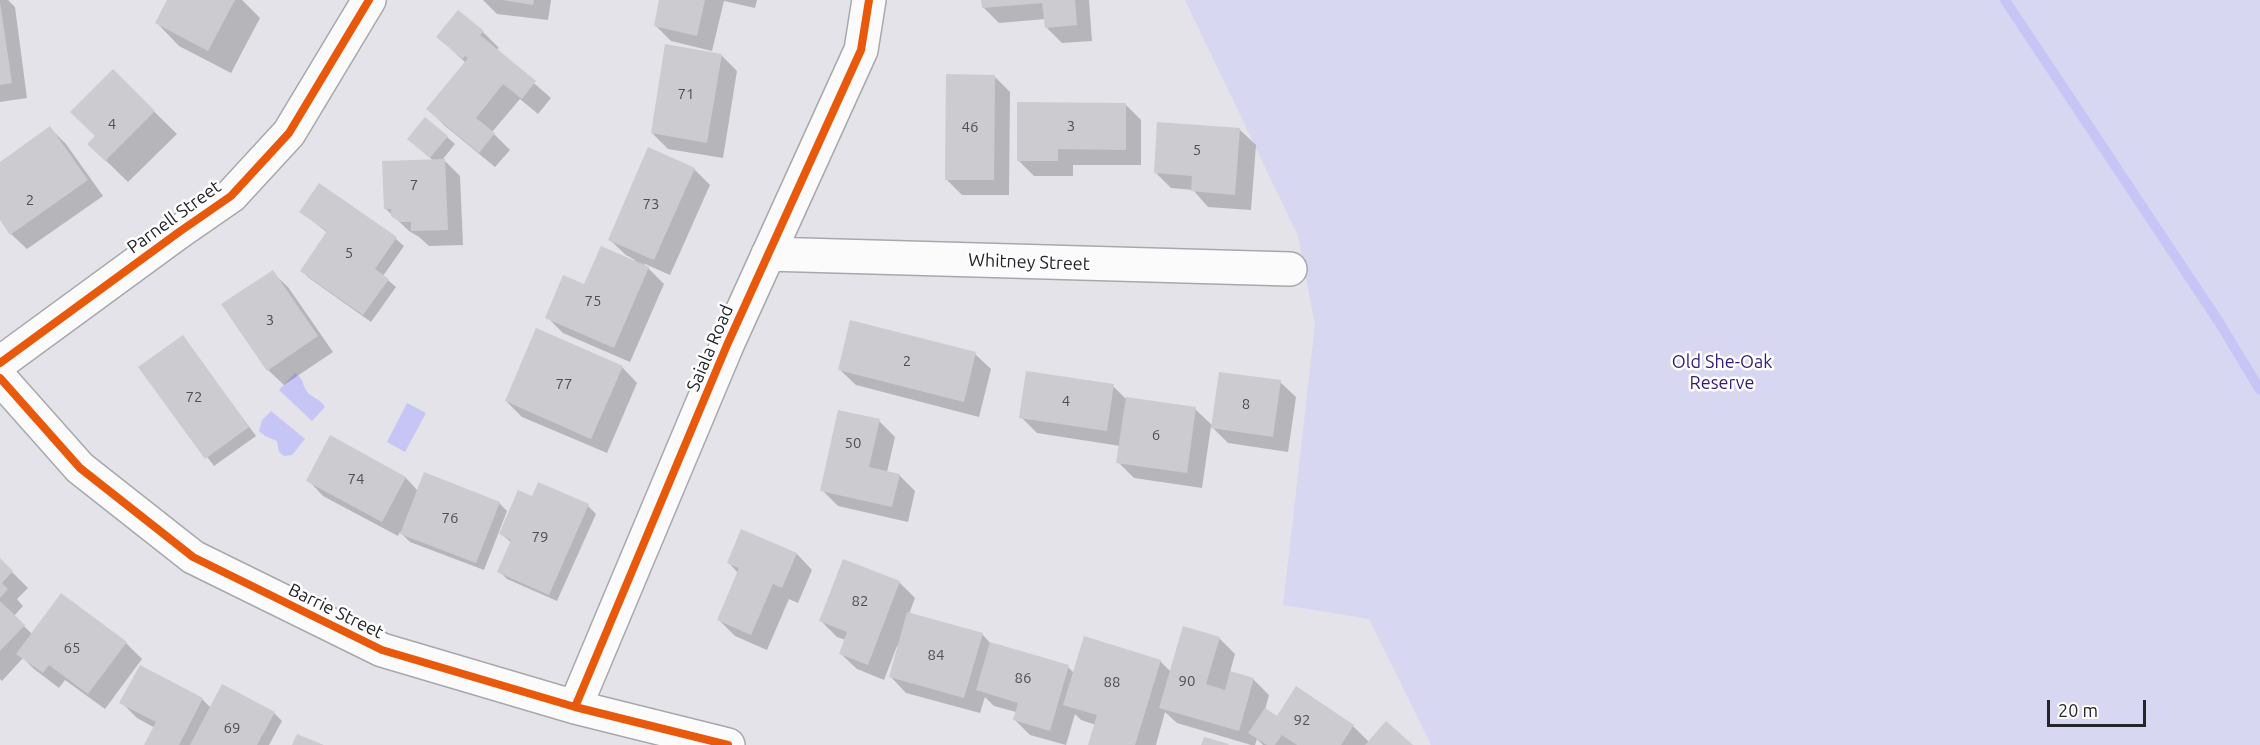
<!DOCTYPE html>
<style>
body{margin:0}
#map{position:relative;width:2260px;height:745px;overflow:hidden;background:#e3e3e9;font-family:Ubuntu,sans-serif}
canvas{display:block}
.scale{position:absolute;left:2047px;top:700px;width:99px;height:27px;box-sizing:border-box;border:3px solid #25252a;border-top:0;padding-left:8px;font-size:18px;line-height:21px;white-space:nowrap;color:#25252a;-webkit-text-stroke:4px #fff;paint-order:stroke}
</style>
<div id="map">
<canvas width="2260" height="745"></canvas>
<div class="scale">20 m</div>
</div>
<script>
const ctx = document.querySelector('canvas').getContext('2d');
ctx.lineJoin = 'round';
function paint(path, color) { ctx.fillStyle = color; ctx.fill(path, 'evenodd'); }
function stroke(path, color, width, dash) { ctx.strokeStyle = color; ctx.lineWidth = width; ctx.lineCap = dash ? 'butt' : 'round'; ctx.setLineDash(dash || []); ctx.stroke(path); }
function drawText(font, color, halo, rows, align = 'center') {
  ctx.font = font + ' Ubuntu,sans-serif'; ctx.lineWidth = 5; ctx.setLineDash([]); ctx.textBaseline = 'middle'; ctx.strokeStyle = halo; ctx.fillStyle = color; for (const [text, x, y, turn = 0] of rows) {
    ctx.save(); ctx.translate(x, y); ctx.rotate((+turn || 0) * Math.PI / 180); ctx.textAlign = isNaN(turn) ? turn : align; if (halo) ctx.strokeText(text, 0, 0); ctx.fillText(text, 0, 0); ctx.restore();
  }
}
paint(new Path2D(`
 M1185 0H2260V745H1431L1369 619 1283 605 1315 325 1298 236Z`), '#d7d7f2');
paint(new Path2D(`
 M295 373C305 381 301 381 306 390 310 398 321 398 325 407L312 421 279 390Z
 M407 403 426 413 405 452 387 442Z
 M271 411 305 439 292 455 284 456 279 452 277 441 265 436 259 431 262 420Z`), '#c7c5f6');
paint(new Path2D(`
 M0 0H8L15 7 27 98 0 102Z
 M169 0H242L260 18 231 73 179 46 157 23Z
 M483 0H551L548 20 497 14Z
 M661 0H757L755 8 724 1 712 51 671 41 655 25Z
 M983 0H1089L1092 41 1062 43 1046 27 1045 19 999 23 983 7Z
 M483 32 499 48 496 50 551 98 538 114 520 99 492 132 510 150 495 167 444 125 428 109 466 63 438 37Z
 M721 55 737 71 723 158 668 149 652 133Z
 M113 71 177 134 128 182 89 144 97 136Z
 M994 76 1010 92 1009 195H962L946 179Z
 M1125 104 1141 120V165H1073V176H1034L1018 160Z
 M50 128 66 144 103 196 27 249 11 234 0 218V164Z
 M1240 130 1256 145 1251 210 1208 207 1193 190 1171 188 1155 172Z
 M447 137 455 144 443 159 460 176 463 245 429 246 419 237 409 231 386 209 434 161 416 146Z
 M694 169 710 185 670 275 643 263 664 284 630 362 563 333 547 317 585 286 634 262 635 260 626 255 610 240Z
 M319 185 396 239 404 246 383 276 396 287 371 322 309 278 302 271 328 233 301 212Z
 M272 272 288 287 333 352 284 385 268 370Z
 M183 337 256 436 214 466 140 368Z
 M975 354 991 369 979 417 856 385 840 370Z
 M622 367 637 383 607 453 522 417 506 401Z
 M1280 382 1296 397 1288 452 1228 443 1211 426 1202 488 1134 478 1118 462 1120 446 1037 433 1021 417 1113 386 1125 398 1195 409 1213 426Z
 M879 421 895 437 887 472 899 475 915 491 908 522 838 506 822 490Z
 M406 478 418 491 499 503 507 511 484 570 410 542 400 532 398 536 323 496 308 480Z
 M532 498 588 506 596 514 557 601 507 579 499 571 512 543 501 534Z
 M742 531 797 554 812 570 798 603 789 599 767 650 735 636 719 620 738 573 729 563Z
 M0 560 28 588 17 599 23 606 14 616 32 634 126 643 142 659 105 709 65 680 59 688 34 669 23 658 2 681 0 679Z
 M899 582 915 598 909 614 982 634 992 645 1068 667 1074 673 1160 661 1171 672 1219 638 1235 654 1230 672 1253 679 1269 695 1265 710 1277 718 1353 726 1369 742 1411 745H1263L1257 739 1255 745H1251L1177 723 1165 712 1156 745H1090L1096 725 1081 720 1075 714 1066 745 1030 735 1014 719 1016 712 994 706 985 697 980 713 906 693 891 677 899 647 897 646 884 680 857 669 841 654 846 640 837 637 821 621Z
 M202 699 211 708 274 713 282 721 269 745H146L155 728 137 718 121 702Z`), '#0003');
stroke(new Path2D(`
 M2005 0 2219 322 2260 390`), '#c7c5f6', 10);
paint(new Path2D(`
 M167 0H235L208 51 155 23Z
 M502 0H534L533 5Z
 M659 0H705L697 36 654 26Z
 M981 0H1075L1077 25 1045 28 1042 3 982 8Z
 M0 2 12 83 0 85Z
 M458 10 484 31 480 35 536 81 522 99 503 84 476 118 495 133 479 153 426 109 468 58 465 56 463 59 436 37Z
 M665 44 722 54 707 143 651 133Z
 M113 69 155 111 105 161 87 144 95 136 70 112Z
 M946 74 995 75 994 180H945Z
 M1017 102 1126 103V150L1058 149V161H1017Z
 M425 117 448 136 430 158 407 139Z
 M1157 122 1240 128 1235 195 1191 191 1192 176 1154 173Z
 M50 126 88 180 10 235 0 220V162Z
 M648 147 695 168 654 260 608 240Z
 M445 159 448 230 411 231V222H400L391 216V209H384L382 161Z
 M319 183 397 237 375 269 389 279 363 315 300 271 327 231 299 212Z
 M601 246 649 267 614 348 545 318 563 275 584 284Z
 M273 270 318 336 267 371 221 304Z
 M850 320 976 352 964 402 838 370Z
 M536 328 623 366 591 439 505 401Z
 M183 335 249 427 205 459 138 367Z
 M1026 371 1114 384 1107 431 1019 418Z
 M1219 372 1281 380 1273 437 1211 428Z
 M1126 397 1196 407 1187 473 1116 463Z
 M838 410 880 419 869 467 900 474 892 507 820 491Z
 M330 435 406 477 382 522 306 481Z
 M424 472 500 502 476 563 400 534Z
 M538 482 589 504 549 595 497 572 511 540 499 534 518 490 532 496Z
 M741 529 797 553 782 588 773 584 751 635 717 620 739 568 727 563Z
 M0 558 13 571 2 583 8 589 0 598Z
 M843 559 900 581 868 665 839 654 847 632 819 621Z
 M61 593 127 642 88 694 49 665 43 673 16 654Z
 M0 601 25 625 0 651Z
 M907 612 983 633 964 698 889 677Z
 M1183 626 1220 637 1206 684 1225 690 1230 671 1254 678 1239 731 1159 708Z
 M1084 636 1161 660 1135 745H1088L1097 715 1063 705Z
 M990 642 1069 665 1050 731 1013 720 1018 703 976 690Z
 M140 665 203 698 179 745H144L156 722 119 703Z
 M222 684 275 712 257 745H190Z
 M1296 686 1354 725 1341 745H1297L1282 735 1275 745H1267L1248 733 1265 708 1277 716Z
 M1386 721 1413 745H1365Z
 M297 734 324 745H292Z
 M1204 737 1229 744 1228 745H1201Z`), '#cbcbd0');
const minor = new Path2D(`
 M768 254 1290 269
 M0 363 179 232 231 196 289 133 369 0
 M0 378 80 468 193 557 382 650 575 707 728 745
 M575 707 727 345 861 50 869 0`);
stroke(minor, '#a8a8ac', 36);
stroke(minor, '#fbfbfc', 33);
stroke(new Path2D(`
 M0 363 179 232 231 196 289 133 369 0
 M0 378 80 468 193 557 382 650 575 707 728 745
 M575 707 727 345 861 50 869 0`), '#e8590c', 8);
drawText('15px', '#4f4f54', null, [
 ["71",686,94],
 ["4",112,124],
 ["3",1071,126],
 ["46",970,127],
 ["5",1197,150],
 ["7",414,185],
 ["2",30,200],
 ["73",651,204],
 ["5",349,253],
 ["75",593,301],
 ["3",270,320],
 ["2",907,361],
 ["77",564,384],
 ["72",194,397],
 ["4",1066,401],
 ["8",1246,404],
 ["6",1156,435],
 ["50",853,443],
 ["74",356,479],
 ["76",450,518],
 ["79",540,537],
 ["82",860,601],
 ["65",72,648],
 ["84",936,655],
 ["86",1023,678],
 ["90",1187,681],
 ["88",1112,682],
 ["92",1302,720],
 ["69",232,728]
]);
drawText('18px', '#25252a', '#fff', [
 ["Parnell Street",174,217,-36],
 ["Whitney Street",1029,262,2],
 ["Saiala Road",710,348,-67],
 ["Barrie Street",336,611,26]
]);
drawText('18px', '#331b79', '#fff', [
 ["Old She-Oak",1722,362],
 ["Reserve",1722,383]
]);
</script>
